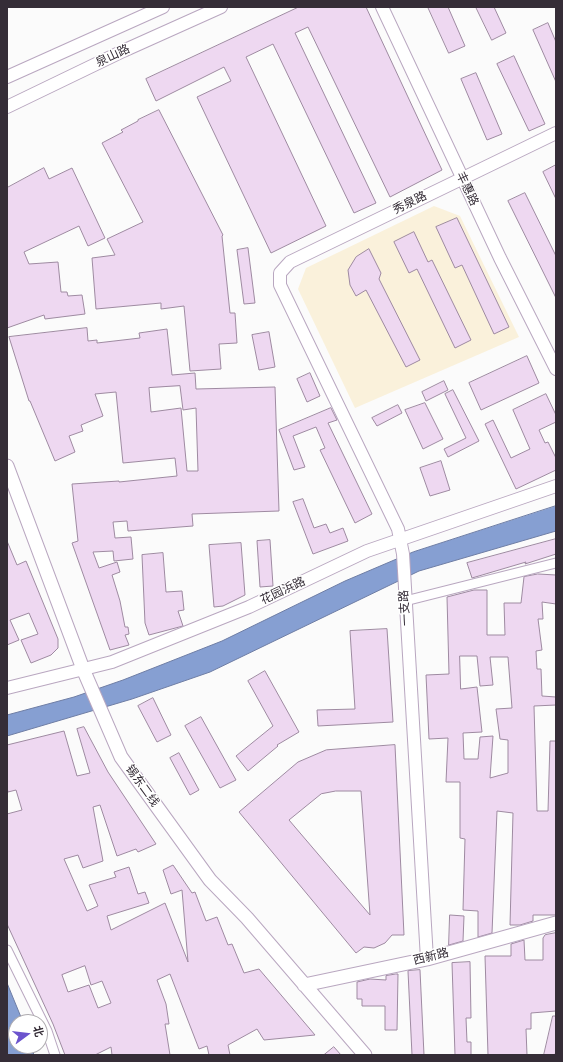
<!DOCTYPE html>
<meta charset="utf-8">
<style>
body{margin:0}
#map{position:relative;width:563px;height:1062px;overflow:hidden;background:#fbfbfb;font-family:Manrope,"Noto Sans SC",sans-serif}
canvas{display:block}
.frame{position:absolute;inset:0;border:8px solid #352d37;pointer-events:none}
.north{position:absolute;left:8px;top:1014px;width:40px;height:40px;box-sizing:border-box;background:#fff;border:1px solid #aeabaf;border-radius:50%;rotate:75deg;font-size:11px;font-weight:700;line-height:16px;text-align:center;color:#352d37}
.north::after{content:'';display:block;margin:auto;width:14px;height:18px;background:#6c54cd;clip-path:polygon(50% 0,100% 100%,50% 72%,0 100%)}
</style>
<div id="map">
<canvas width="563" height="1062"></canvas>
<div class="frame"></div>
<div class="north">北</div>
</div>
<script>
const ctx = document.querySelector('canvas').getContext('2d');
ctx.lineJoin = 'round';
function paint(path, color) { ctx.fillStyle = color; ctx.fill(path, 'evenodd'); }
function stroke(path, color, width, dash) { ctx.strokeStyle = color; ctx.lineWidth = width; ctx.lineCap = dash ? 'butt' : 'round'; ctx.setLineDash(dash || []); ctx.stroke(path); }
function drawText(font, color, halo, rows, align = 'center') {
  ctx.font = font + ' Manrope,"Noto Sans SC",sans-serif'; ctx.lineWidth = 3; ctx.setLineDash([]); ctx.textBaseline = 'middle'; ctx.strokeStyle = halo; ctx.fillStyle = color; for (const [text, x, y, turn = 0] of rows) {
    ctx.save(); ctx.translate(x, y); ctx.rotate((+turn || 0) * Math.PI / 180); ctx.textAlign = isNaN(turn) ? turn : align; if (halo) ctx.strokeText(text, 0, 0); ctx.fillText(text, 0, 0); ctx.restore();
  }
}
paint(new Path2D(`
 M434 206 460 216 519 337 355 408 298 289 306 268Z`), '#faf1db');
const water = new Path2D(`
 M556 506V531L419 571 210 672 132 699 7 736V715L74 697 123 680 222 641 345 581 413 552Z
 M7 983 23 1022H16V1046H31L34 1055H8L7 1052Z`);
paint(water, '#869fd2');
stroke(water, '#6e7da4', 1);
const building = new Path2D(`
 M299 7H366L442 170 390 197 308 27 295 33 376 203 354 213 273 44 246 57 326 226 271 253 197 97 231 81 224 67 156 101 146 79Z
 M428 7H448L465 46 449 53Z
 M476 7H494L506 33 492 40Z
 M548 23 556 42V82L533 30Z
 M514 56 545 124 529 131 497 64Z
 M476 73 502 134 487 140 461 79Z
 M159 110 223 235 222 236 230 313H235L237 343 219 344 221 369 190 371 184 306 161 309V303L96 309 92 258 115 255 107 239 143 222 102 143 123 132 121 130 138 121V120Z
 M556 165V199L543 172Z
 M44 168 49 179 72 168 105 238 88 246 79 226 24 252 29 264 58 262 61 292H67L68 296 82 295 85 314 45 319 44 315 7 328V188Z
 M525 193 556 256V298L508 201Z
 M457 218 509 327 494 334 462 265 455 268 436 227Z
 M414 232 428 262 432 260 471 340 455 348 417 269 409 273 394 242Z
 M248 248 255 303 244 304 237 250Z
 M369 249 381 273 379 279 420 360 406 367 366 290 356 296 350 285 348 270 356 257Z
 M87 328 88 341 97 340V343L140 338 139 333 167 329 172 375 195 373 196 389 275 387 279 511 192 514 193 526 128 531 127 521 113 522 115 538 131 537 133 559 114 561 113 551 93 552 99 568 117 562 120 572 112 575 120 601 125 627H128L129 634 125 635 129 645 110 650 72 543 78 541 72 484 119 481V482L177 476 175 458 123 463 116 392 95 394 103 416 81 425 83 431 69 436 75 452 55 461 30 401H29L9 337ZM180 386 183 410 196 408 198 471H187L181 408 151 412 149 388Z
 M269 332 275 367 259 370 252 335Z
 M527 356 539 383 481 410 469 383Z
 M310 373 320 396 307 402 297 379Z
 M444 381 448 390 426 401 422 392Z
 M453 390 479 441 448 457 444 449 466 438 445 394Z
 M546 394 556 415V422L539 430 545 443 548 442 556 458V470L516 489 485 424 493 420 511 458 530 449 513 410Z
 M425 403 443 439 423 449 405 410Z
 M398 405 402 413 377 426 372 418Z
 M331 408 337 420 328 423 372 514 355 523 320 450 325 448 316 427 293 436 305 467 294 470 279 430Z
 M441 461 450 490 430 496 420 468Z
 M303 499 314 528 326 524 330 533 343 528 348 541 313 554 293 502Z
 M556 539V554L525 564 526 562 472 578 467 563Z
 M270 540 273 586 260 587 257 541Z
 M7 541 17 565 26 561 58 639V648L51 655 31 663 21 640 38 634 29 613 10 620 19 640 7 645Z
 M241 543 245 595 223 606 214 607 209 545Z
 M163 553 166 592 182 591 184 610 178 611 183 626 149 635 145 623 142 555Z
 M538 574 556 575V604L542 602 543 619H538L542 650 536 651 537 669H541L542 696 556 697V705L534 706 537 811H548L550 741H556V915H533V921L520 925H510L513 813 497 811 492 933 478 937V911L463 910 465 839 460 838V782H446L448 738 429 739 426 675 449 674 447 597 474 590H487V635H505L504 603H521L524 577ZM460 656H477L480 686 493 685 490 657H508L512 708 496 709 500 739 508 740V773L490 778 493 736 480 737 478 759H464L463 733 482 732 477 687 461 689Z
 M387 629 393 722 318 726 317 710 355 709 350 631Z
 M265 671 299 732 277 745 278 746 248 771 236 756 273 726 248 681Z
 M153 698 171 735 157 742 138 706Z
 M201 717 236 780 220 788 185 726Z
 M84 727 108 772 156 844 138 852 136 849 117 856 100 805 93 807 103 861 83 868 78 855 64 859 87 911 98 906 89 885 116 877 114 872 129 867 138 894 145 892 149 903 107 916 111 930 165 903 188 962 182 890 171 894 163 870 173 865 192 893 195 892 206 921 217 917 228 945 232 944 244 973 259 969 315 1035 264 1040 257 1029 228 1045 230 1055H209L207 1046 199 1049 170 974 157 980 166 1004 169 1024H165L170 1055H112L111 1047 95 1055H65L53 1024 7 924V814L22 810 16 790 8 792 7 788V745L64 731 77 776 90 773 77 729ZM85 966 91 985 102 981 111 1003 98 1008 89 985 68 992 62 975Z
 M395 745 404 935H392L385 943 374 948 364 947 356 953 239 812 298 762 326 750ZM336 791H361L370 915 289 820 321 794Z
 M179 753 199 790 190 795 170 758Z
 M450 915 464 916 463 941 449 945Z
 M556 933V1011L531 1013V1029H526L527 1055H488L485 956H511V944L524 940 525 960H543V938L545 935Z
 M470 962 471 1018H466L467 1042H471V1055H455L452 963Z
 M420 970 424 1055H412L408 971Z
 M396 974H398L397 1030H385V1006H362V999H357V982L370 979 386 980V976Z
 M553 1016H556V1050L555 1055H544Z
 M334 1047 341 1055H324Z`);
paint(building, '#eed8f1');
stroke(building, '#9e8aa1', 1);
const minor = new Path2D(`
 M405 601 556 563
 M7 950 47 1031 55 1055`);
const tertiary = new Path2D(`
 M382 7 500 258 556 369
 M7 77 163 7
 M7 107 123 51 221 7
 M7 688 112 662 249 607 367 551 556 486
 M427 959 403 554 398 529 280 285V273L290 262 556 133`);
const secondary = new Path2D(`
 M7 466 83 669 121 757 210 880 247 918 365 1055
 M304 985 427 959 556 923`);
stroke(minor, '#b9a7c0', 11);
stroke(tertiary, '#b9a7c0', 14);
stroke(secondary, '#b9a7c0', 15);
stroke(minor, '#fff', 9);
stroke(tertiary, '#fff', 12);
stroke(secondary, '#fff', 13);
drawText('12px', '#352d37', '#fff', [
 ["泉山路",113,56,-25],
 ["丰惠路",467,189,65],
 ["秀泉路",410,203,-26],
 ["花园浜路",283,591,-25],
 ["一支路",405,608,-93],
 ["锡东二线",142,786,54],
 ["西新路",431,957,-14]
]);
</script>
